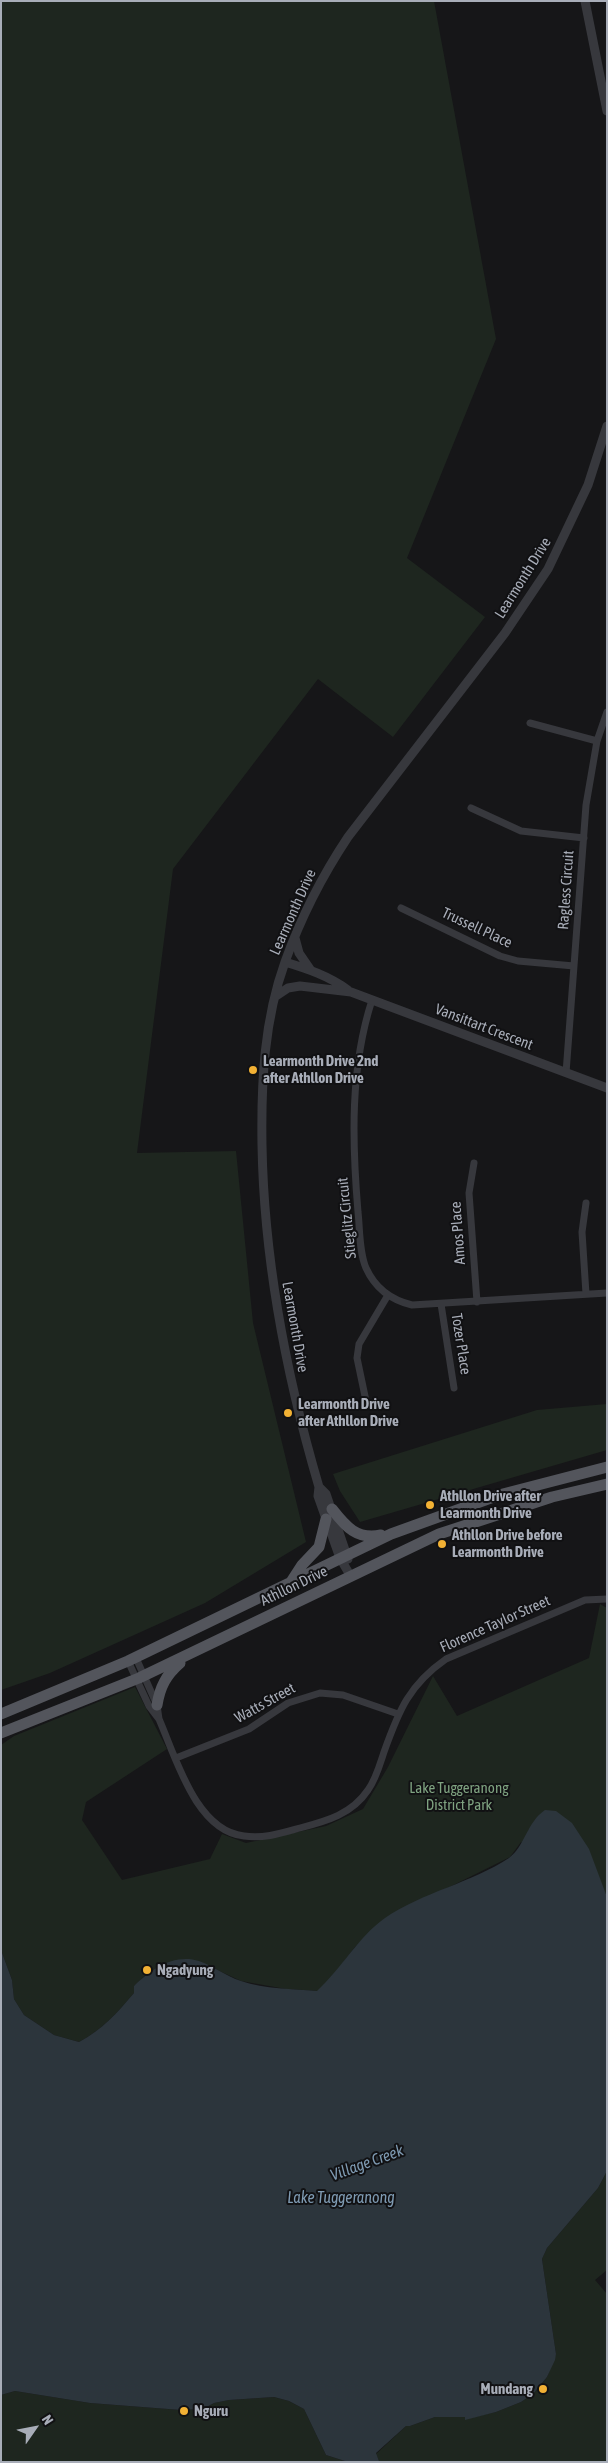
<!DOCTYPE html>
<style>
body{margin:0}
#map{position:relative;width:608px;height:2463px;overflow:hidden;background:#161618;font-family:"Asap Condensed",sans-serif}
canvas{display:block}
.frame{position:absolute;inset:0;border:2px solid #a8adb8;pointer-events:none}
.north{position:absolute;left:10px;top:2403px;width:50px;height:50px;-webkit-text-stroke:4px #111113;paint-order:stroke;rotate:57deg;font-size:14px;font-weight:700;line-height:20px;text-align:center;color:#a8adb8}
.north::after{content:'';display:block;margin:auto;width:18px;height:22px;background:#a8adb8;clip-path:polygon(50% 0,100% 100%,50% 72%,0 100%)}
</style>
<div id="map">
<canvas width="608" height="2463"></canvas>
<div class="frame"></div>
<div class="north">N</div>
</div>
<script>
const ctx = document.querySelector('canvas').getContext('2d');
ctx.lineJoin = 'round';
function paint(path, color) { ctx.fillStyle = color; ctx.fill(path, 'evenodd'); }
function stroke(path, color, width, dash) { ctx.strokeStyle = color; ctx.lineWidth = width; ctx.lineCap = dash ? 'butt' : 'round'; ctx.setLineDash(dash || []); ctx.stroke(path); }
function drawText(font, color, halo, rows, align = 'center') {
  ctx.font = font + ' "Asap Condensed",sans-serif'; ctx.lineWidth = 4; ctx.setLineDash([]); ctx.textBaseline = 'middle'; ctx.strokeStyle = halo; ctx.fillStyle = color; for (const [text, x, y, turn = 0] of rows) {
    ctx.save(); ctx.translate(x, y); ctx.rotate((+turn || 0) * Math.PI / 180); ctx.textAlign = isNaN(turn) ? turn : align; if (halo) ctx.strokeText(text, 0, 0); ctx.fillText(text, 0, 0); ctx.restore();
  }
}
paint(new Path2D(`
 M1 1H434L496 339 407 558 485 617 393 737 318 679 173 869 137 1153 236 1151 253 1323 306 1542 205 1603 50 1673 1 1690Z
 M607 1404V1450L360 1522 340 1491 333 1474 537 1410Z
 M600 1604 607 1608V1897L604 1891 521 1842 510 1857 385 1919 355 1947 334 1975 318 1991 286 1989 241 1981 198 1961 150 1971 134 1986V1993C117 2013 102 2030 79 2042L54 2035 24 2015 14 1999 12 1980 1 1950V1745L14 1736 135 1687 167 1749 86 1802 82 1820 122 1880 210 1859 222 1834 246 1843 326 1826 363 1809 388 1767 433 1676 457 1716 589 1658Z
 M607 2171V2270L595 2280 607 2294V2462L379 2461 376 2454 406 2426H410L435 2417H465V2419L496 2412 521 2402 533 2394 547 2377 556 2354 542 2259 547 2248 598 2188Z
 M15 2391 90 2403 181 2410 203 2409 214 2403 229 2400 274 2397 289 2401 304 2409 326 2455 348 2462H1V2395Z`), '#1e261f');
paint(new Path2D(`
 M545 1810 556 1811 572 1823 589 1849 607 1897V2171L598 2188 547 2248 542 2259 556 2354 555 2360 547 2377 533 2394 521 2402 496 2412 465 2420V2417H435L410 2426H406L376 2453 379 2461 387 2462H348L326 2455 304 2409 289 2401 274 2397 229 2400 214 2403 203 2409 181 2410 90 2403 15 2391 1 2395V1950L12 1980 14 1999 24 2015 54 2035 79 2042C102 2030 117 2013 134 1993V1986C150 1970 174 1953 199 1961 213 1966 226 1976 241 1981 265 1989 293 1989 317 1991 342 1968 358 1937 385 1918 423 1892 471 1883 509 1858 525 1846 527 1822 545 1810Z`), '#2c353c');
stroke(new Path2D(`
 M530 723 597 741
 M471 808 521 831 584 838
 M401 908 500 956 518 961 574 966
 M372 1000C350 1068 352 1141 358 1212 360 1229 359 1252 366 1268 375 1288 391 1300 412 1305L607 1293
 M566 1073 586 805 597 741 607 712
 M474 1163 469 1193 477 1302
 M586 1294 582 1232 586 1203
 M441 1304 454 1388
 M366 1401 357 1358 359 1344 388 1295
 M136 1658 157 1705 159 1719
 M128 1661 149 1706 159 1719C176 1758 196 1831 244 1836 264 1839 282 1833 300 1828 327 1821 352 1814 368 1790 376 1779 380 1764 384 1752 399 1710 409 1685 446 1659L585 1600 607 1599
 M176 1758 249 1729 288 1703 320 1693 343 1695 398 1714`), '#37383d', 7);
stroke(new Path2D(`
 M585 1 607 111
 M295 938 299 953 310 969
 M285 962C308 969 329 976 348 990
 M276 996 288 988 300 986 351 992 607 1088
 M319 1487 326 1494 348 1559
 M350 1575 340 1558 318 1496 319 1487C286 1375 264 1262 262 1145 261 1083 264 1020 285 962 301 917 322 876 348 837L505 633 548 569 588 485 607 426`), '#37383d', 9);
stroke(new Path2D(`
 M332 1509C346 1527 357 1540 381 1535
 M291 1582 302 1565 319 1547 326 1519
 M157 1705C160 1687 166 1675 180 1663
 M1 1714 128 1661 391 1534 499 1495 607 1467
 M1 1733 139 1678 439 1534 552 1497 607 1484`), '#53555c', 11);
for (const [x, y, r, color] of [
 [253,1070,5,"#f2b134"],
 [288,1413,5,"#f2b134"],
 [430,1505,5,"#f2b134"],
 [442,1544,5,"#f2b134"],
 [147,1970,5,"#f2b134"],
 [543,2389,5,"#f2b134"],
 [184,2411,5,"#f2b134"]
]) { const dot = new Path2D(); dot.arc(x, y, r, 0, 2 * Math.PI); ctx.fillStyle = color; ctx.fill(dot); stroke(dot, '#111113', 2); }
drawText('15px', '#a8adb8', '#111113', [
 ["Learmonth Drive",523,578,-58],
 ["Ragless Circuit",566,890,-86],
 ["Learmonth Drive",293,912,-66],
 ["Trussell Place",477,928,25],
 ["Vansittart Crescent",484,1027,21],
 ["Stieglitz Circuit",347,1218,-96],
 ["Amos Place",458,1233,-94],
 ["Learmonth Drive",295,1327,80],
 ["Tozer Place",461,1344,81],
 ["Athllon Drive",294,1586,-26],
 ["Florence Taylor Street",495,1624,-24],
 ["Watts Street",265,1703,-29]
]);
drawText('bold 15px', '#a8adb8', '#111113', [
 ["Learmonth Drive 2nd",263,1061],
 ["after Athllon Drive",263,1078],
 ["Learmonth Drive",298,1404],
 ["after Athllon Drive",298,1421],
 ["Athllon Drive after",440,1496],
 ["Learmonth Drive",440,1513],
 ["Athllon Drive before",452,1535],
 ["Learmonth Drive",452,1552],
 ["Ngadyung",157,1970],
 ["Mundang",533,2389,"right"],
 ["Nguru",194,2411]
], 'left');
drawText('15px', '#7fa381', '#111113', [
 ["Lake Tuggeranong",459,1788],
 ["District Park",459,1805]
]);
drawText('italic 16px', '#7f9bb3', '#111113', [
 ["Village Creek",367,2163,-20],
 ["Lake Tuggeranong",341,2198]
]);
</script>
